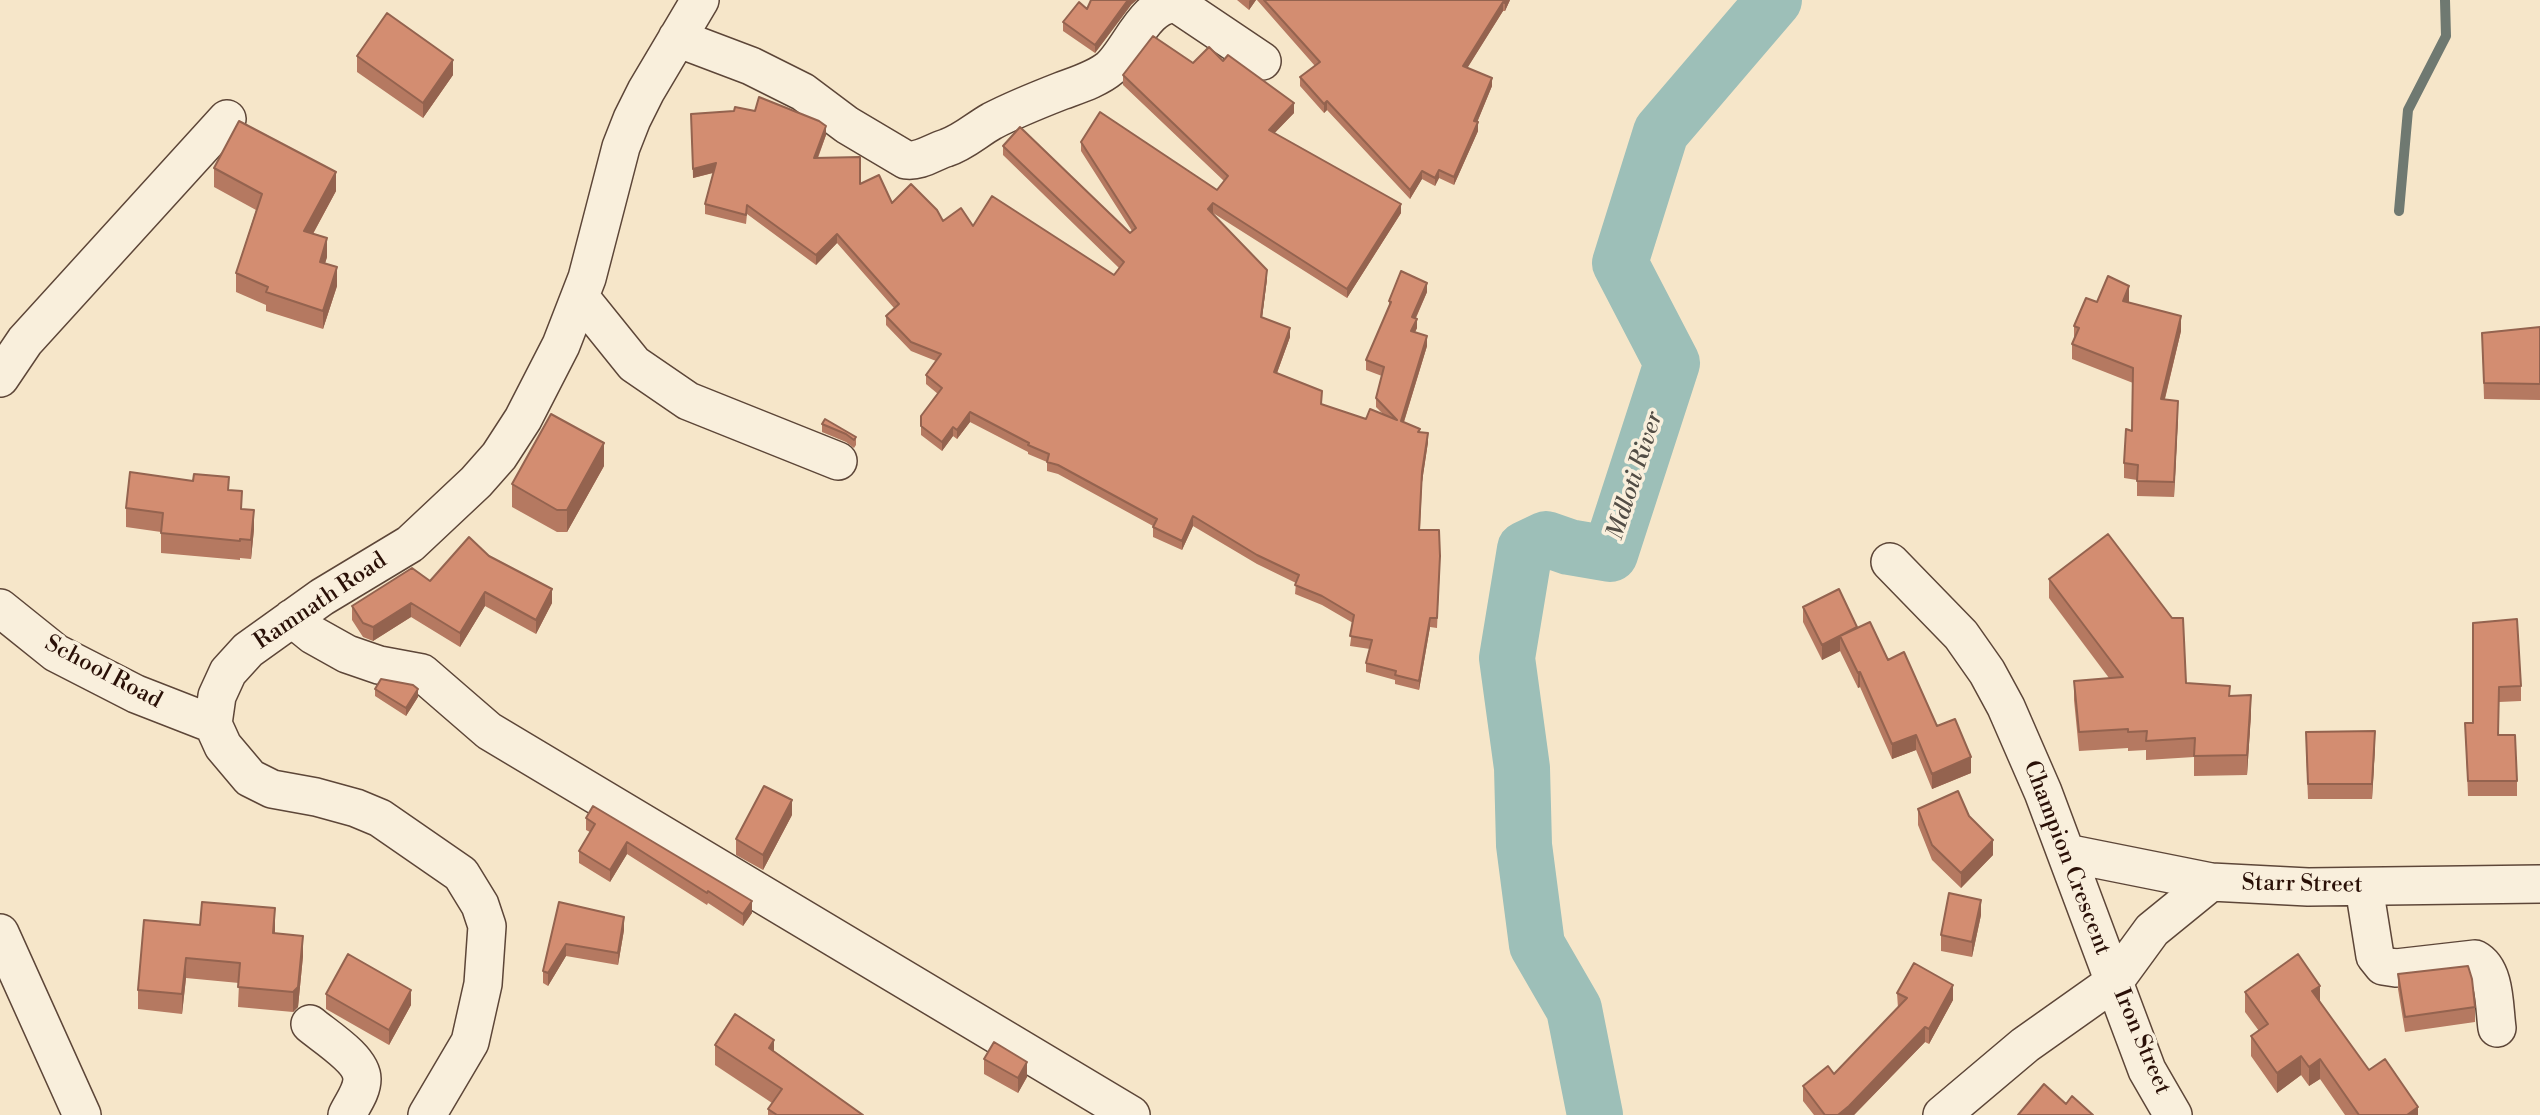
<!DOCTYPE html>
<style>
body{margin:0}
canvas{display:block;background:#f6e6c9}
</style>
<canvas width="2540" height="1115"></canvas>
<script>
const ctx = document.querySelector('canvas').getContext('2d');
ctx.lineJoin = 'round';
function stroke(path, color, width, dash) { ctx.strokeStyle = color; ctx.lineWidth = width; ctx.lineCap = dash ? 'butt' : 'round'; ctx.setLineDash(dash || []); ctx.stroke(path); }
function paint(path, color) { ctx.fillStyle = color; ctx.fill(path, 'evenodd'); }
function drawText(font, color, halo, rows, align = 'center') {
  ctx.font = font + ' "Libre Bodoni",serif'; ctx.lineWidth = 7; ctx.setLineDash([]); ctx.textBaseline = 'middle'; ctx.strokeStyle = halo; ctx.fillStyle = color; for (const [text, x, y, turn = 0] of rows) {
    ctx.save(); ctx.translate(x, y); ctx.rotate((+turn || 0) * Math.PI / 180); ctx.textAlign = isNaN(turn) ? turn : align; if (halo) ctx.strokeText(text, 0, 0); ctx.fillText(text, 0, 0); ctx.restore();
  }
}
stroke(new Path2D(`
 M2399 211 2408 110 2446 36 2445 0`), '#6f7971', 10);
stroke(new Path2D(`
 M1595 1115 1574 1009 1537 945 1524 845 1522 768 1507 658 1525 549 1546 539 1569 547 1610 554 1672 363 1620 263 1661 132 1774 0`), '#9dbfb8', 56);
const minor = new Path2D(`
 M677 38 751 66 803 92 847 125 906 160C920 162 933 152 946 148 964 142 976 130 992 121 1015 109 1038 100 1061 91 1077 85 1097 79 1110 68 1130 50 1146 1 1177 4L1262 61
 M580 297 634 364 688 401 838 461
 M0 378 25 341 227 119
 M1890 562 1961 635 1987 672 2006 707 2043 792 2114 982 2025 1045 1942 1115
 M0 608 56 653 136 694 213 724
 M292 618 313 635 347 654 379 665 422 673 489 731 1131 1115
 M2066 853 2211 882 2308 887 2540 884
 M2364 887 2375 956 2383 966 2396 968 2475 959C2496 970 2494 1007 2497 1028
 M0 933 82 1115
 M310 1024C324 1036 362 1059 362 1079 362 1092 352 1104 347 1115
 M427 1115 470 1042 483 984 487 926 480 905 461 874 380 818 356 808 316 797 272 789 250 778 223 746 213 724 217 696 228 672 248 650 322 597 410 544 476 482 499 456 523 419 561 345 587 278 621 147 632 119 646 91 700 0
 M2173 1115 2147 1070 2114 982 2152 930 2211 882`);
stroke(minor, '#5d4638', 40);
stroke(minor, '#f9efdc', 37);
paint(new Path2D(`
 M1237 0H1256L1249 10Z
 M1257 0H1510L1505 11H1503L1467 68 1492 86 1477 122 1478 131 1454 185 1439 178 1435 186 1422 179 1410 199 1327 110 1324 113 1300 86V77L1315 66Z
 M1131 5 1095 53 1063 31V22L1087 9Z
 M357 56 453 75 423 118 357 72Z
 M1223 61 1294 113 1274 133 1401 213 1347 298 1213 213 1267 279 1262 317 1290 337 1277 373 1322 404 1366 419 1383 414 1376 407V398L1382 376 1366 370V360L1389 308V301L1427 292 1416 318 1417 328 1415 332 1427 346 1404 422 1420 432 1428 442 1422 482 1420 530 1440 565 1437 628 1430 627 1419 690 1395 684V680L1366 672V663L1370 649 1350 646 1353 623 1322 605 1295 594 1296 583 1257 564 1193 526 1182 550 1153 537V526L1058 474 1047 471V462L1028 454V452L970 422 957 439 953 436 942 451 921 435V416L938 394 926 384V375L936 361 911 351 886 325V316L894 308 837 243 816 265 747 214 746 224 705 214V204L713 173 693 178 691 114 826 135 818 158 892 203 943 221 973 226 1114 275 1119 268 1003 155V146L1130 233 1132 231 1081 151V142L1217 190 1224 181 1123 85V75L1193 63Z
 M214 168 336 191 313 234 327 257 325 263 337 286 323 329 266 311V305L236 292V273L256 210 214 187Z
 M2129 301V302L2181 331 2165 399 2178 416 2174 497 2137 496V480L2124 478V463L2132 431 2133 383 2072 359V344L2074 339V326L2097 302Z
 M2540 327V400L2484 399 2482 333Z
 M822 424 856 437V445L854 448 846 442 822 432Z
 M604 466 567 532H557L512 507V484Z
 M229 490 242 509 254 529 251 559 240 558V560L161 553V532L126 527V508Z
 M489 556 552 603 536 634 485 606 460 647 411 617 373 641 363 637 352 620V606L430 581Z
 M2049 579 2186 683 2230 696 2251 714 2247 775 2194 776V757L2146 760V750L2128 751V748L2079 751 2074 700V681L2109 678 2049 598Z
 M1803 607 1857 628 1888 660 1971 773 1932 789 1916 750 1892 759 1860 687 1858 688 1840 651 1822 660 1803 622Z
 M2473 623 2521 686V701L2499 702 2498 735 2517 781V796H2468L2465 723H2473Z
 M375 689 418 697 406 716 375 696Z
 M2375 746 2372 799H2308L2306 747Z
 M1918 809 1969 816 1993 855 1961 888 1932 860 1918 825Z
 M792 815 763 870 736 855V839Z
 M586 818 752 913 743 926 708 903 707 905 627 854 610 882 579 863V851L590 832 586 830Z
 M559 902 624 930 618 965 566 956 548 986 543 983V971Z
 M1981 915 1972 957 1941 951V935Z
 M200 925 275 928V933L303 956 298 1007 293 1012 238 1007 239 983 186 978 182 1014 138 1009V990Z
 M2398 974 2475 1007V1022L2405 1032 2398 989Z
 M2245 992 2320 1002 2369 1070 2418 1115H2345L2320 1079 2309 1086 2301 1075 2277 1093 2251 1056V1036L2259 1031 2245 1012Z
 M1897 993 1953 1000 1929 1044 1925 1042 1854 1115H1814L1803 1101V1086L1834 1074 1898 1008Z
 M326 994 411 1005 389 1045 326 1009Z
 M715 1045 774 1051 863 1115H768V1109L772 1103 715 1065Z
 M984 1059 1027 1077 1018 1093 984 1074Z`), '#b57961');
paint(new Path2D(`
 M1128 0H1137L1131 5 1095 53V45Z
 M1250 0H1256L1249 10V1Z
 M1506 0H1510L1505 11V3Z
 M1503 2V11L1463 75V66Z
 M453 60V75L423 118V103Z
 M1492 78V86L1474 130V121Z
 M1327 101V110L1324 113V104Z
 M1294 103V113L1269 139V130Z
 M1478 122V131L1454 185V177Z
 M826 126V135L814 167V158Z
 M716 163V172L693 178V169Z
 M1439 170V178L1435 186V178Z
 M1422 171V179L1410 199V190Z
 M336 172V191L304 250V231Z
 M1213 203V213L1208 218V209Z
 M1401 204V213L1347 298V289Z
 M837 234V243L816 265V255Z
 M327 238V257L320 280V262Z
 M337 267V286L323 329V311Z
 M1267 270V279L1261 326V317Z
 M1427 283V292L1412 326V317Z
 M2129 286V301L2123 316V301Z
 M2181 316V331L2161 414V399Z
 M1417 319V328L1411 340V331Z
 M1290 328V337L1274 381V372Z
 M1427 336V346L1401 431V421Z
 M2178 401V416L2174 497V482Z
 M970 412V422L957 439V430Z
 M953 427V436L942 451V442Z
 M1428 433V442L1422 482V472Z
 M604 443V466L567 532V510Z
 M254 510V529L251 559V540Z
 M1193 516V526L1182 550V541Z
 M552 589V603L536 634V620Z
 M485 592V606L460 647V633Z
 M411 603V617L373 641V627Z
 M1430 618V627L1419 690V681Z
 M1857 627 1840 636V651L1822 660V645Z
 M1860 672V687L1858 688V673Z
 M418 689V697L406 716V708Z
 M2251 695V714L2247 775V755Z
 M2375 731V746L2372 799V784Z
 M1916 735V750L1892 759V744Z
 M1971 757V773L1932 789V774Z
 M792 800V815L763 870V855Z
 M1993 840V855L1961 888V873Z
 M627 842V854L610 882V870Z
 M1981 900V915L1972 957V942Z
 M752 901V913L743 926V914Z
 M275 908V928L273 953V933Z
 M624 917V930L618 965V953Z
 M303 936V956L298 1007 293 1012V992Z
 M566 944V956L548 986V973Z
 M186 958V978L182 1014V994Z
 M1953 985V1000L1929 1044V1029Z
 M2320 986V1006L2312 991Z
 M411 990V1005L389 1045V1030Z
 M1925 1027V1042L1854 1115H1838Z
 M774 1040V1060L769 1048Z
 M2301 1056V1075L2277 1093V1073Z
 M2320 1059V1079L2309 1086V1067Z
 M1027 1062V1077L1018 1093V1078Z
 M2418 1107V1115H2407Z`), '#94634f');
const building = new Path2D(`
 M1091 0H1128L1095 45 1063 22 1079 2 1087 9Z
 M1264 0H1506L1505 3 1503 2 1463 66 1492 78 1474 121 1478 122 1454 177 1439 170 1435 178 1422 171 1410 190 1327 101 1324 104 1300 77 1320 62Z
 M387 13 453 60 423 103 357 56Z
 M1153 36 1193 63 1209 47 1223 61 1228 55 1294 103 1269 130 1401 204 1347 289 1213 203 1208 209 1267 270 1261 317 1290 328 1274 372 1322 391 1321 404 1366 419 1370 409 1397 420 1376 398 1384 367 1366 360 1391 302 1389 301 1401 271 1427 283 1412 317 1417 319 1411 331 1427 336 1401 421 1420 429 1418 432 1428 433 1422 472 1419 530H1439L1440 556 1437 618H1430L1419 681 1395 675 1396 671 1366 663 1372 640 1350 636 1354 615 1322 596 1295 585 1299 575 1257 555 1193 516 1182 541 1153 527 1157 519 1058 465 1047 462 1049 454 1028 445 1029 443 970 412 957 430 953 427 942 442 921 426V416L942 388 926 375 941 354 911 342 886 316 899 304 837 234 816 255 747 205 746 215 705 204 716 163 693 169 691 114 734 111 735 107 755 111 759 97 819 121 826 126 814 158 860 157V184L879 175 892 203 911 184 937 210 943 221 961 208 973 226 992 196 1114 275 1124 262 1003 146 1020 127 1130 233 1136 228 1081 142 1100 112 1217 190 1228 176 1123 75Z
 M239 121 336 172 304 231 327 238 320 262 337 267 323 311 266 292 268 287 236 273 262 194 214 168Z
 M2108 276 2129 286 2123 301 2181 316 2161 399 2178 401 2174 482 2137 481 2138 465 2124 463 2126 429 2132 431 2133 368 2072 344 2079 328 2074 326 2086 298 2097 302Z
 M2540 327V384L2484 383 2482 333Z
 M551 414 604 443 567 510H557L512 484Z
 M825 419 856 437 854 440 846 434 822 424Z
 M130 472 193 481 194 474 229 477 228 490 242 491 241 509 254 510 251 540 240 539V541L161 533 163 513 126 508Z
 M2108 534 2172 618H2183L2186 683 2230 686 2229 696 2251 695 2247 755 2194 756 2195 738 2146 741 2147 731 2128 732V729L2079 732 2074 681 2123 677 2049 579Z
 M469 537 489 556 552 589 536 620 485 592 460 633 411 603 373 627 363 623 352 606 412 568 430 581Z
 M1839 589 1857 627 1822 645 1803 607Z
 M2517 619 2521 686 2499 687 2498 735H2515L2517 781H2468L2465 723H2473V623Z
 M1870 622 1888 660 1904 652 1937 726 1955 719 1971 757 1932 774 1916 735 1892 744 1860 672 1858 673 1840 636Z
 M381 679 413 685 418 689 406 708 375 689Z
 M2375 731 2372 784H2308L2306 732Z
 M764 786 792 800 763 855 736 839Z
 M1958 791 1969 816 1993 840 1961 873 1932 845 1918 809Z
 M593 806 752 901 743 914 708 891 707 893 627 842 610 870 579 851 595 824 586 818Z
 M1949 893 1981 900 1972 942 1941 935Z
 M202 902 275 908 273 933 303 936 298 987 293 992 238 987 240 963 186 958 182 994 138 990 144 920 200 925Z
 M559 902 624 917 618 953 566 944 548 973 543 971Z
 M348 954 411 990 389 1030 326 994Z
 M2298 954 2320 986 2312 991 2369 1070 2385 1059 2418 1107 2407 1115H2359L2320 1059 2309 1067 2301 1056 2277 1073 2251 1036 2268 1024 2245 992Z
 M1914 963 1953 985 1929 1029 1925 1027 1849 1106 1838 1115H1825L1803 1086 1828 1066 1834 1074 1907 998 1897 993Z
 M2468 966 2472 979 2475 1007 2405 1017 2398 974Z
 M735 1014 774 1040 769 1048 863 1115H777L768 1109 782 1089 715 1045Z
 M994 1042 1027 1062 1018 1078 984 1059Z
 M2044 1084 2066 1104 2072 1096 2093 1115H2018Z`);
paint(building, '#d38d71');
stroke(building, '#94634f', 2);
drawText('23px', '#2a1007', '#f9efdc', [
 ["Ramnath Road",321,602,-34],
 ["School Road",103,673,28],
 ["Champion Crescent",2066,858,69],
 ["Starr Street",2302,885,1],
 ["Iron Street",2141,1042,67]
]);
drawText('italic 24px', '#524d45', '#f9efdc', [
 ["Mdloti River",1636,476,-72]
]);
</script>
